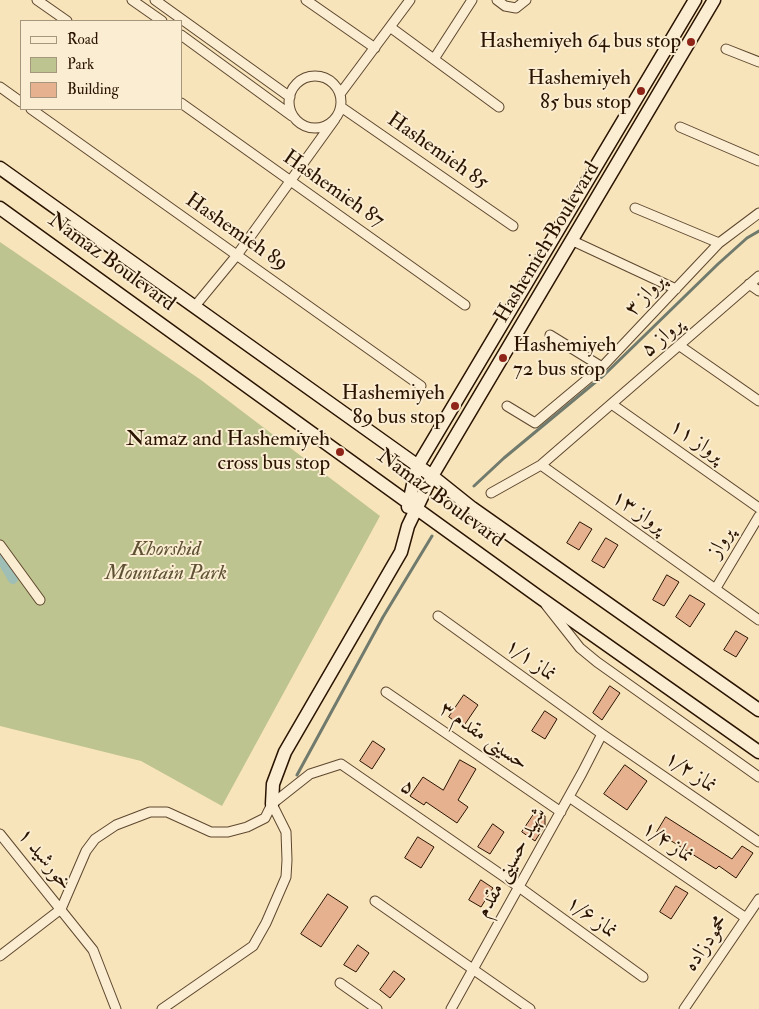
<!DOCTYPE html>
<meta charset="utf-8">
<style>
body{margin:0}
#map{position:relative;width:759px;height:1009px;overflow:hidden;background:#f8e4ba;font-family:"IM FELL Double Pica",serif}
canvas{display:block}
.legend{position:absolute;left:20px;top:20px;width:162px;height:90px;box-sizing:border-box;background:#faedd2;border:1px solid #a7967e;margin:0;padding:6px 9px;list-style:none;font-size:15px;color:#2a1301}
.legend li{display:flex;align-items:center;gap:10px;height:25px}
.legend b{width:25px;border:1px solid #a7967e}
</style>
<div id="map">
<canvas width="759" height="1009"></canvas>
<ul class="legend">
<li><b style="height:6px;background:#faedd2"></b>Road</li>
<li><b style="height:14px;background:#bec48f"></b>Park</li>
<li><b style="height:14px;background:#e5b18f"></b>Building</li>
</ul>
</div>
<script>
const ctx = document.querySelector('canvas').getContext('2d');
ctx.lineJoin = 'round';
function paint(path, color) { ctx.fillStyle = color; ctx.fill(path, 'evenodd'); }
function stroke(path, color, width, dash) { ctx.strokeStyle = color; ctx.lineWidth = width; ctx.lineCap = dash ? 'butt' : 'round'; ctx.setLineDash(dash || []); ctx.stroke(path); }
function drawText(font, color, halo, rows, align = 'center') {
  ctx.font = font + ' "IM FELL Double Pica",Amiri,serif'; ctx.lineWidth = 4; ctx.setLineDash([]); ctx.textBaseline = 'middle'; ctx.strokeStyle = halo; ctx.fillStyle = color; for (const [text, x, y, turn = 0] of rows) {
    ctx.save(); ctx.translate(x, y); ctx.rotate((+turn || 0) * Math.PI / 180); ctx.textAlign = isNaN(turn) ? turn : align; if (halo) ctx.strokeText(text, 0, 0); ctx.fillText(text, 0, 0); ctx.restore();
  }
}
paint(new Path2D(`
 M0 242 201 380 380 516 222 806 141 761 0 726Z`), '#bec48f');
stroke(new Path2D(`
 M474 486 504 458 604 375 718 264 747 238 759 231
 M297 775 383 617 432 536`), '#707a6d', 3);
stroke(new Path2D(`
 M0 557 13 579`), '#9fbeb5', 10);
const building = new Path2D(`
 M580 522 592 529 579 550 567 543Z
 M606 538 618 545 604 568 592 561Z
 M667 575 679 582 664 606 653 600Z
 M690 595 705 604 690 627 676 617Z
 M736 631 748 638 736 657 724 650Z
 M610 686 620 693 602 720 593 713Z
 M464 695 478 705 463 727 449 717Z
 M545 711 557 719 545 739 532 731Z
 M373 741 385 749 372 769 360 761Z
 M460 760 476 769 458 800 468 807 457 823 426 802 424 805 410 796 423 777 443 790Z
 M625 765 647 781 627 810 604 794Z
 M536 811 545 816V825L535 841 522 832Z
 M666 817 732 859 742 846 753 853 736 878 719 866 716 869 657 832Z
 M493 824 504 832 490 854 478 847Z
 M418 837 434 847 421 868 405 858Z
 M481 880 493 888 481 907 469 900Z
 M676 886 688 893 671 919 660 912Z
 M328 894 348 907 321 947 301 934Z
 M358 945 369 953 356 972 344 965Z
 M394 971 405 979 390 998 380 990Z`);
paint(building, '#e5b18f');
stroke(building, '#2a1301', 1);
const street = new Path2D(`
 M37 0 67 21
 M132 0 162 21
 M155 0 290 97
 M306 0 375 48
 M497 0 505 6 516 8 526 0
 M390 27 499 107
 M181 35 292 116
 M726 49 759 62
 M434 59 472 0
 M289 102a26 26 0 1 1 52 0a26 26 0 1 1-52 0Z
 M0 87 21 102
 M340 94 410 0
 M181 103 465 305
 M341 107 513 226
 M31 109 421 386
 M680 127 759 161
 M635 208 719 243
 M573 241 676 289
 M749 284 759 291
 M195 306 237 255 335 119
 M550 335 602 367
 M680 346 759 401
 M613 405 759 508
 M507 406 535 423 602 367 719 243 759 213
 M541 465 759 620
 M491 493 541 465 759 276
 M0 545 40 600
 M716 588 759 516
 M546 605 580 648 597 662 759 777
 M438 616 602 734 759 842
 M386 692 561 812
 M569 797 746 918
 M0 834 93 950 116 1009
 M375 901 530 1009
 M0 956 61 909 86 851 95 839 116 825 150 812H167L211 832H228L247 827 265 818 272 804 310 774 341 764 519 887 643 977
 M340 983 377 1009
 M162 1009 253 946 266 923 286 877 287 860 286 832 272 804
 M451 1009 582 773 602 734
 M684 1009 759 899`);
const secondary = new Path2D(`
 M0 168 432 476 472 508 759 710
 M0 208 539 597 759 752
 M408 507 417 467 695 0
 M272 804 273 784 285 752 401 552 408 526 432 476 714 0`);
stroke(street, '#5e472f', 11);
stroke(secondary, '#2a1301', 15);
stroke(street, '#faedd2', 9);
stroke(secondary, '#faedd2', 12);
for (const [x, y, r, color] of [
 [691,42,5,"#8f2418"],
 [641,91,5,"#8f2418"],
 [503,358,5,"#8f2418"],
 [455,406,5,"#8f2418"],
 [340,452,5,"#8f2418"]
]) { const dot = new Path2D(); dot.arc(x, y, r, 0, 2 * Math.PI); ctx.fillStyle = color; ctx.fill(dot); stroke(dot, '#faedd2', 2); }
drawText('21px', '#2a1301', '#faedd2', [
 ["Hashemiyeh 64 bus stop",681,42],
 ["Hashemiyeh",631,79],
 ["85 bus stop",631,103],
 ["Hashemiyeh",513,346,"left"],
 ["72 bus stop",513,370,"left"],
 ["Hashemiyeh",445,394],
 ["89 bus stop",445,418],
 ["Namaz and Hashemiyeh",330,440],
 ["cross bus stop",330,464]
], 'right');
drawText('21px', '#2a1301', '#faedd2', [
 ["Hashemieh 85",437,152,35],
 ["Hashemieh 87",333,190,35],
 ["Hashemieh 89",236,233,35],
 ["Hashemieh Boulevard",548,243,-59],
 ["Namaz Boulevard",111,263,36],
 ["پرواز ۳",646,296,-47],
 ["پرواز ۵",663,338,-41],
 ["پرواز ۱۱",696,442,35],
 ["Namaz Boulevard",440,499,36],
 ["پرواز ۱۳",638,513,35],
 ["پرواز",722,543,-59],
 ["نماز ۱/۱",530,661,36],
 ["حسینی مقدم ۳",483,737,35],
 ["نماز ۱/۲",690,773,34],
 ["۵",407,788,35],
 ["نماز ۱/۴",667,843,34],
 ["خورشید ۱",44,860,51],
 ["شهید حسینی مقدم",512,863,-61],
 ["نماز ۱/۶",591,918,36],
 ["محمودزاده",707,944,-56]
]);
drawText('italic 21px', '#5e5133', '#faedd2', [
 ["Khorshid",166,550],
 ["Mountain Park",166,574]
]);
</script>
